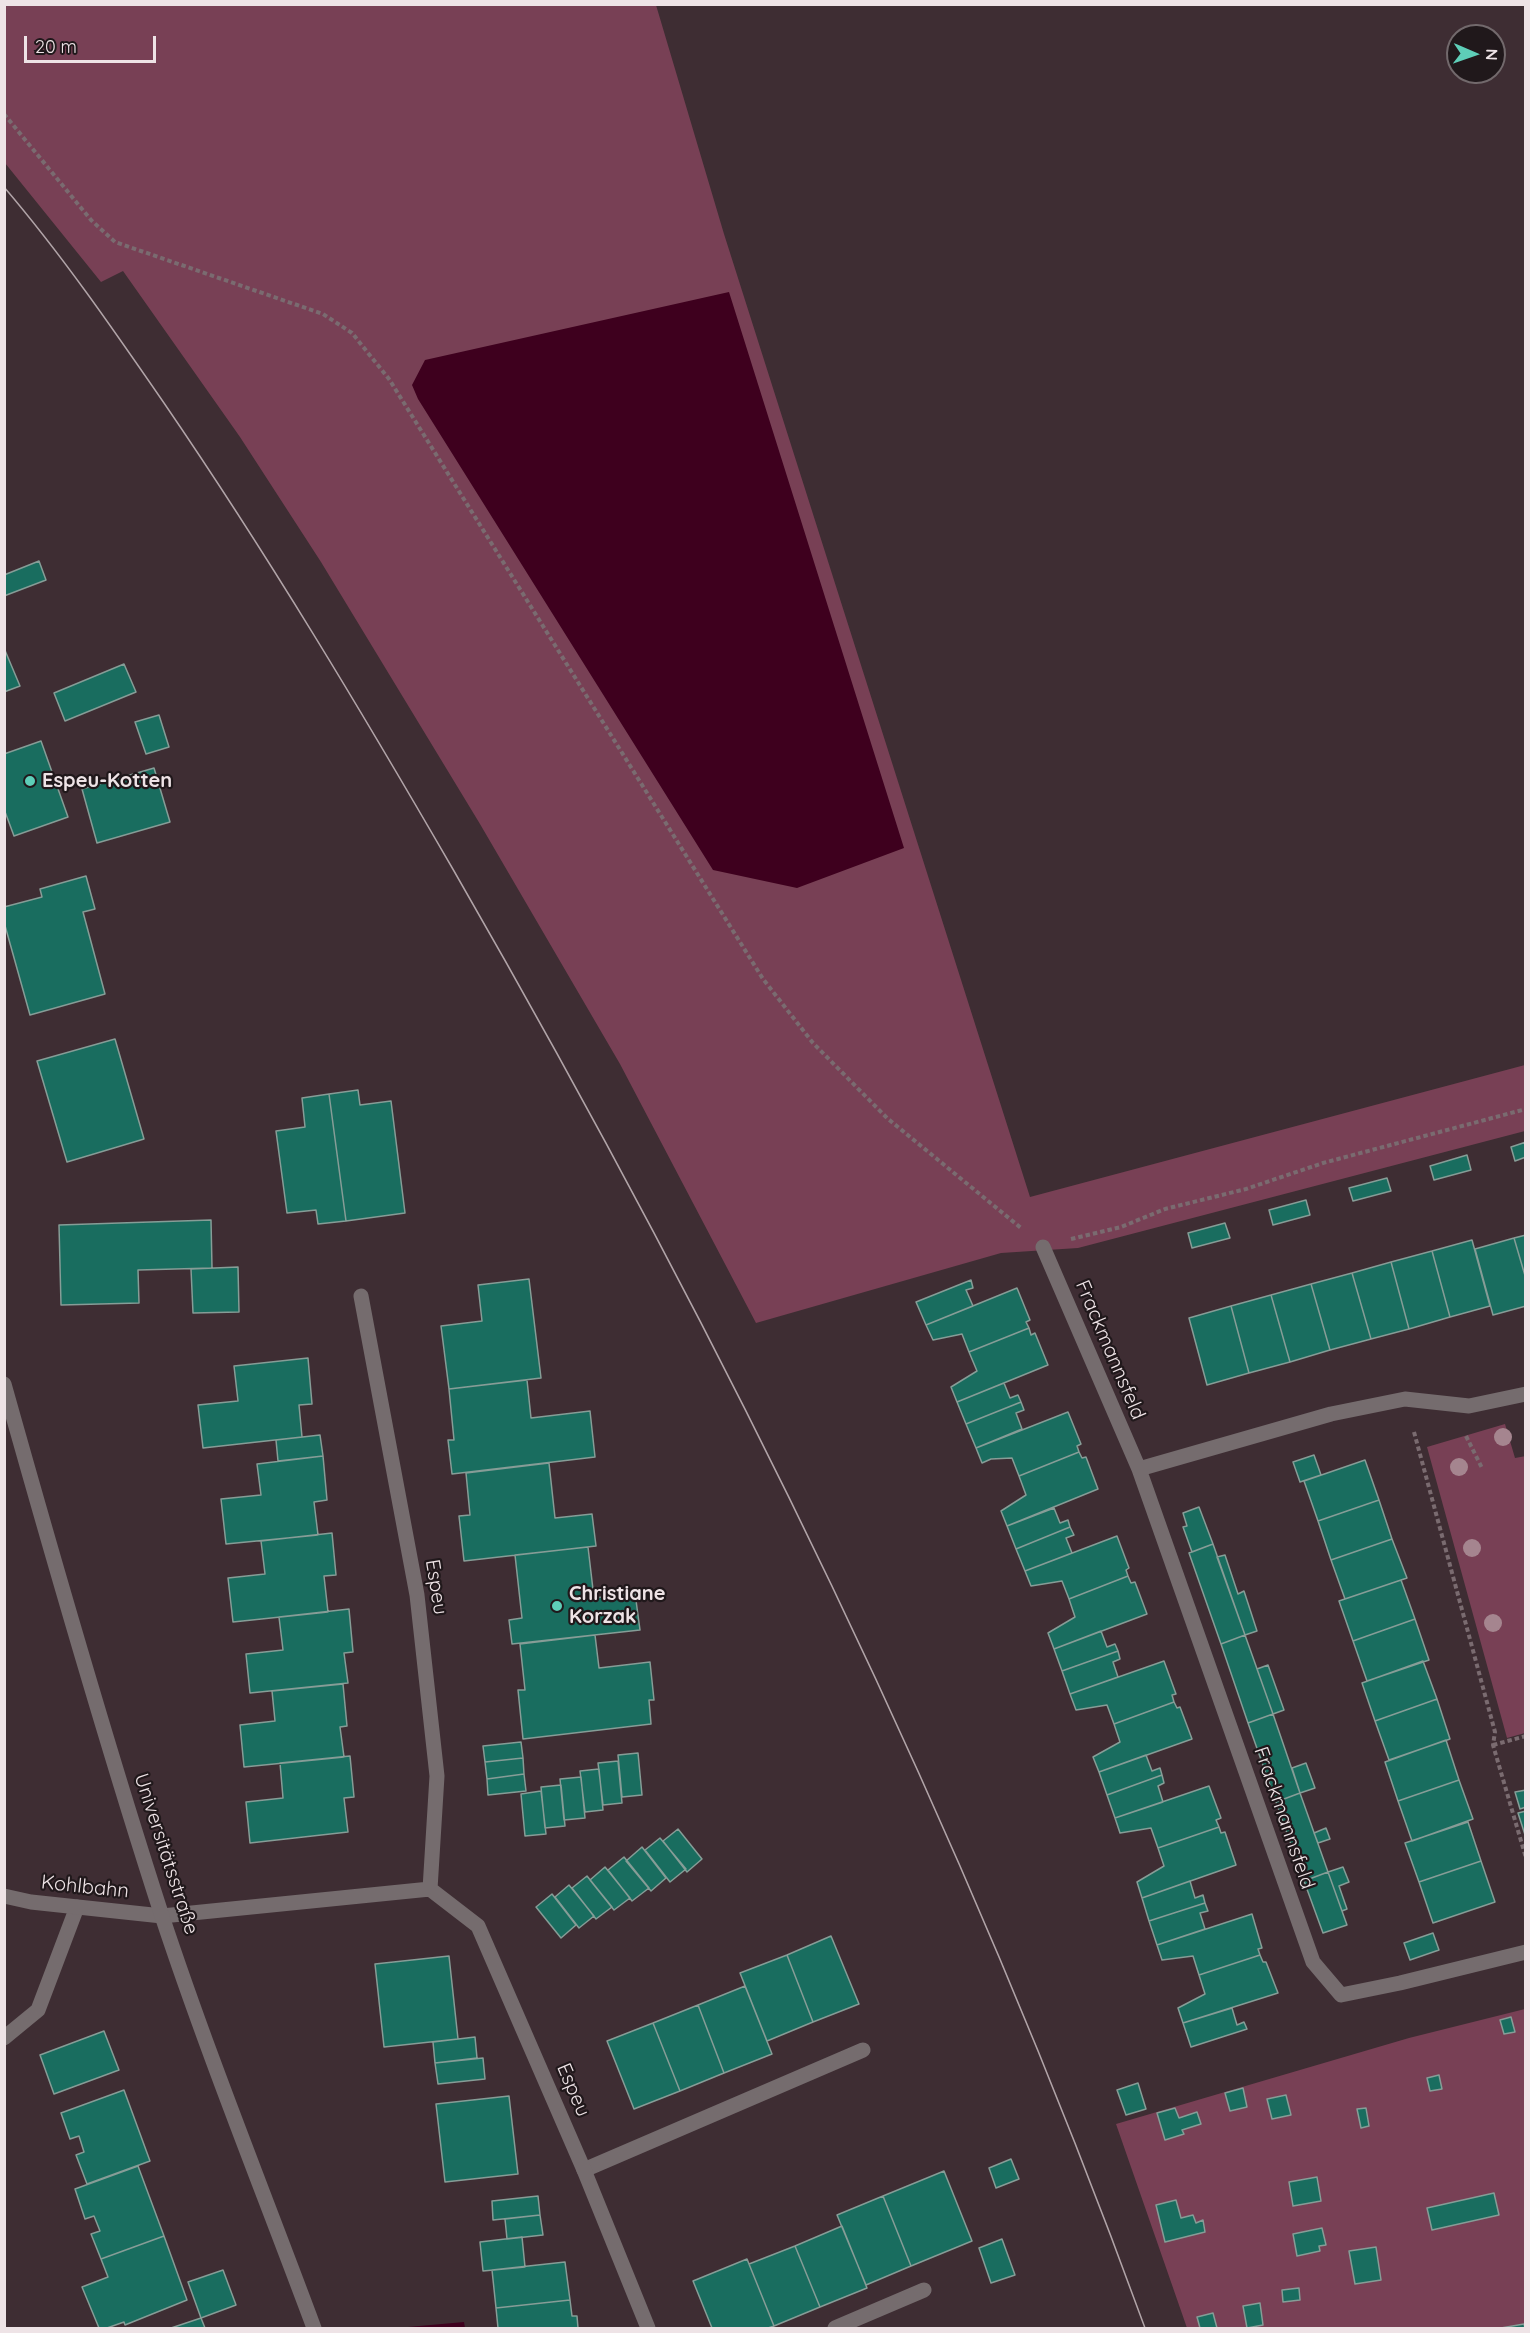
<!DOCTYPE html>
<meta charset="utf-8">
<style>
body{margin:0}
#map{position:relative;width:1530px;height:2333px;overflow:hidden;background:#3e2d33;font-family:Quicksand,sans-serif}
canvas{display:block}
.frame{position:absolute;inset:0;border:6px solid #eee3e6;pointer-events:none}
.north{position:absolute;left:1446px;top:24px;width:60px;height:60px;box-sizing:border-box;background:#20181b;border:2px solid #72696c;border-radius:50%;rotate:92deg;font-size:16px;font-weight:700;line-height:24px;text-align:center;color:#eee3e6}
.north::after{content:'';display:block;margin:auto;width:21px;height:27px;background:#5eceb8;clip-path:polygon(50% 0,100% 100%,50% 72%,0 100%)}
.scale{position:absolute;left:24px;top:36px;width:132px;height:27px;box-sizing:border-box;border:3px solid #eee3e6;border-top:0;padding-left:8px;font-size:18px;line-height:21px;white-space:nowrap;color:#eee3e6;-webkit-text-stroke:4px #20181b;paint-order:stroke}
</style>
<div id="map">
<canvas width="1530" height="2333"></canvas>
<div class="frame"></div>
<div class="north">N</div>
<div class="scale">20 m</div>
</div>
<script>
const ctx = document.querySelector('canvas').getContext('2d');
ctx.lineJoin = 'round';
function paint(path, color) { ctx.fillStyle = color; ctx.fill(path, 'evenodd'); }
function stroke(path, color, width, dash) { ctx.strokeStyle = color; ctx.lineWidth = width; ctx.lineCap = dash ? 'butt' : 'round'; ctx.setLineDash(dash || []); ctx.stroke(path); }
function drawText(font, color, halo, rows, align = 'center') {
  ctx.font = font + ' Quicksand,sans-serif'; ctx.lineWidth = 4.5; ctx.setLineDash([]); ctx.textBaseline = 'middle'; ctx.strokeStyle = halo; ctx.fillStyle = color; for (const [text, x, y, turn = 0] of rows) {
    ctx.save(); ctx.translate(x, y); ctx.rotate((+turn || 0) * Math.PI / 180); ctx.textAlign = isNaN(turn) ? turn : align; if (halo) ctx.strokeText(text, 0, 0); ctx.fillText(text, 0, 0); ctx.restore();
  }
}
paint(new Path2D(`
 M4 5H656L724 234 1030 1197 1525 1065V1131L1078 1248 1001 1253 756 1323 620 1064 480 824 321 562 240 437 123 271 101 282 5 163Z
 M1505 1424 1515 1458 1526 1456 1525 1733 1507 1738 1427 1447Z
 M1525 2009V2328H1187L1116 2124 1409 2038Z`), '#784055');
paint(new Path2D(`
 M729 292 904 848 797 888 713 870 418 399 412 385 425 360Z
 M464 2322 465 2328H409L408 2327Z`), '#3e001e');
const building = new Path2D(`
 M39 561 46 580 4 596V575Z
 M4 648 20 686 4 692Z
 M124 664 136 692 65 721 54 693Z
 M159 715 169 747 146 754 135 722Z
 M41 741 68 817 14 836 4 809V754Z
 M154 768 170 822 97 843 82 789Z
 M86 876 95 909 83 912 105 994 30 1015 4 922V907L42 897 40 889Z
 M115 1039 144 1139 67 1162 37 1061Z
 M358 1090 360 1105 391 1101 405 1213 346 1221 329 1094Z
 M329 1094 346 1221 318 1224 316 1210 287 1213 276 1131 305 1127 302 1098Z
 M1526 1142V1157L1515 1161 1511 1147Z
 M1467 1155 1471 1170 1434 1180 1430 1166Z
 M1387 1178 1391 1191 1353 1201 1349 1188Z
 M1306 1200 1310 1215 1273 1225 1269 1210Z
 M211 1220 212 1268 138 1270 139 1303 61 1305 59 1225Z
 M1225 1223 1230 1238 1192 1248 1188 1233Z
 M1526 1235V1279L1514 1238Z
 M1514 1238 1526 1279V1306L1493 1315 1475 1249Z
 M1472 1240 1490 1306 1450 1317 1432 1251Z
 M1432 1251 1450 1317 1409 1329 1391 1262Z
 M1391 1262 1409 1329 1371 1339 1352 1273Z
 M238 1267 239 1312 193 1313 191 1269Z
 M1352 1273 1371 1339 1330 1350 1311 1284Z
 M529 1279 541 1378 449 1389 441 1326 482 1321 478 1285Z
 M971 1280 973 1288 966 1290 973 1306 926 1325 916 1302Z
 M1311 1284 1330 1350 1290 1362 1271 1295Z
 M1017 1288 1030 1320 1026 1322 1029 1328 969 1352 962 1334 933 1340 926 1325Z
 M1271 1295 1290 1362 1249 1373 1231 1306Z
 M1231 1306 1249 1373 1207 1385 1189 1318Z
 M1029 1328 1031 1335 1035 1333 1048 1365 957 1402 951 1387 977 1371 969 1352Z
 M308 1358 312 1404 299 1405 302 1437 203 1448 198 1405 238 1401 234 1366Z
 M527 1380 531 1418 590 1411 595 1457 452 1474 448 1440H454L449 1389Z
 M1004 1383 1010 1398 1018 1395 1021 1402 966 1424 957 1402Z
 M1021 1402 1024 1410 1016 1413 1022 1429 976 1448 966 1424Z
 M1068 1412 1081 1444 1077 1446 1079 1452 1019 1476 1012 1458 991 1459 982 1463 976 1448Z
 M320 1435 323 1456 278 1461 276 1440Z
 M1079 1452 1082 1458 1086 1457 1098 1489 1007 1526 1001 1511 1026 1495 1019 1476Z
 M1314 1455 1321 1475 1300 1482 1293 1462Z
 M323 1456 327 1500 314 1502 318 1535 226 1544 221 1499 261 1495 257 1464Z
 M1365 1460 1379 1500 1318 1521 1304 1481Z
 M549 1463 555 1518 592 1514 596 1546 464 1561 459 1516 470 1515 466 1473Z
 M1379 1500 1392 1539 1331 1560 1318 1521Z
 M1199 1507 1213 1544 1192 1552 1183 1527 1187 1526 1183 1513Z
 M1054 1508 1060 1523 1068 1520 1070 1527 1016 1549 1007 1526Z
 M1070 1527 1074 1535 1066 1538 1072 1553 1025 1571 1016 1549Z
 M332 1533 336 1575 324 1576 328 1612 233 1622 228 1578 265 1574 261 1541Z
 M1117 1536 1129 1568 1126 1570 1128 1576 1069 1599 1062 1581 1031 1586 1025 1571Z
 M1392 1539 1407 1578 1345 1599 1331 1560Z
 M1213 1544 1245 1635 1221 1644 1189 1553Z
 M588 1547 594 1598 635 1593 640 1630 512 1644 509 1620 522 1618 515 1555Z
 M1225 1555 1238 1594 1244 1591 1257 1631 1245 1635 1217 1557Z
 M1128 1576 1131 1583 1135 1582 1147 1614 1054 1649 1048 1633 1075 1617 1069 1599Z
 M1401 1580 1415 1619 1353 1641 1339 1601Z
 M349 1609 353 1652 344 1653 348 1683 250 1693 246 1654 283 1650 279 1617Z
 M1415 1619 1429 1660 1367 1681 1353 1641Z
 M1101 1631 1107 1647 1115 1644 1118 1651 1062 1671 1054 1649Z
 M595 1635 599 1668 650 1662 654 1700H649L651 1724 523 1739 518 1690H525L520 1644Z
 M1245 1635 1273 1714 1248 1723 1221 1644Z
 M1118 1651 1120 1659 1113 1662 1118 1677 1070 1694 1062 1671Z
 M1164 1661 1176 1694 1172 1695 1174 1702 1114 1724 1107 1705 1076 1710 1070 1694Z
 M1423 1661 1437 1699 1375 1721 1362 1683Z
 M1268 1665 1284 1710 1273 1714 1257 1669Z
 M343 1684 347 1726 340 1727 344 1757 244 1767 240 1725 275 1721 272 1691Z
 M1437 1699 1450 1739 1389 1760 1375 1721Z
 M1174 1702 1177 1708 1180 1707 1192 1739 1099 1772 1093 1757 1120 1742 1114 1724Z
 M1273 1714 1300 1793 1276 1802 1248 1723Z
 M1446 1740 1459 1780 1398 1801 1385 1762Z
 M521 1742 523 1758 485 1762 483 1746Z
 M638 1753 642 1795 622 1797 618 1755Z
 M1146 1755 1152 1771 1160 1768 1162 1775 1107 1795 1099 1772Z
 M350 1756 354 1797 344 1798 348 1832 250 1843 246 1802 283 1798 280 1763Z
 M523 1758 524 1774 487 1779 485 1762Z
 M618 1761 622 1803 603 1805 598 1763Z
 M1306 1763 1315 1788 1300 1793 1292 1768Z
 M599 1769 603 1810 585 1812 580 1771Z
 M524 1774 526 1791 488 1795 487 1779Z
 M1162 1775 1164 1783 1158 1786 1163 1802 1115 1818 1107 1795Z
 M581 1777 585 1818 564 1820 560 1779Z
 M1459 1780 1473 1819 1412 1841 1398 1801Z
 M561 1785 565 1826 545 1828 541 1787Z
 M1209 1786 1221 1818 1216 1820 1219 1827 1158 1848 1151 1828 1120 1833 1115 1818Z
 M1526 1790V1807L1520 1809 1515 1792Z
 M541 1791 546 1834 525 1836 521 1794Z
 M1300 1793 1328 1872 1304 1881 1276 1802Z
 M1526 1811V1838L1518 1813Z
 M1468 1822 1481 1861 1419 1882 1405 1843Z
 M1219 1827 1221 1833 1225 1832 1236 1865 1142 1898 1137 1882 1164 1866 1158 1848Z
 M1326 1828 1330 1839 1318 1843 1314 1833Z
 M678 1829 702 1859 687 1872 663 1841Z
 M660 1838 686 1869 670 1882 645 1850Z
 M642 1847 666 1878 651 1891 626 1861Z
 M624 1857 649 1888 632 1901 608 1870Z
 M1481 1861 1495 1902 1433 1923 1419 1882Z
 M605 1867 630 1898 614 1910 590 1880Z
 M1343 1867 1349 1882 1339 1886 1347 1909 1342 1911 1328 1872Z
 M1328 1872 1347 1925 1323 1933 1304 1881Z
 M587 1876 612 1907 596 1919 572 1888Z
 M1190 1881 1195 1898 1203 1895 1205 1903 1149 1921 1142 1898Z
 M569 1885 594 1916 579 1928 555 1897Z
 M552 1894 576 1925 561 1938 536 1907Z
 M1205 1903 1208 1911 1200 1913 1205 1929 1157 1945 1149 1921Z
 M1252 1914 1262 1948 1258 1949 1260 1955 1199 1975 1193 1956 1162 1960 1157 1945Z
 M1433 1933 1439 1950 1410 1960 1404 1943Z
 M831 1936 859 2004 813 2022 787 1955Z
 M787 1955 813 2022 767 2041 740 1973Z
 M1260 1955 1263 1962H1266L1278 1993 1183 2023 1178 2008 1205 1994 1199 1975Z
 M449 1956 458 2039 384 2047 375 1964Z
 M745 1986 772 2054 724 2073 698 2005Z
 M698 2005 724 2073 680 2091 653 2023Z
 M1232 2008 1237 2025 1244 2022 1247 2029 1191 2047 1183 2023Z
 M1511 2017 1515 2032 1504 2034 1500 2020Z
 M653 2023 680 2091 634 2109 607 2041Z
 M104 2031 119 2070 54 2094 40 2055Z
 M475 2037 477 2058 435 2063 433 2042Z
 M483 2058 485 2079 438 2084 435 2063Z
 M1439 2075 1442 2089 1430 2091 1427 2078Z
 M1138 2083 1146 2109 1126 2115 1117 2090Z
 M1243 2088 1247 2107 1230 2111 1225 2093Z
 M124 2090 150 2161 87 2184 76 2155 84 2152 79 2136 70 2139 61 2113Z
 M1286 2095 1291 2115 1272 2119 1267 2099Z
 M509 2096 518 2174 445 2182 436 2104Z
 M1175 2108 1179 2118 1197 2112 1201 2124 1182 2130 1184 2134 1165 2140 1157 2113Z
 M1366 2108 1369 2126 1361 2128 1357 2109Z
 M1011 2159 1019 2179 996 2188 989 2168Z
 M138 2166 164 2236 101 2259 91 2234 100 2231 94 2216 85 2219 75 2189Z
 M944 2171 972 2241 911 2266 883 2196Z
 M1317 2177 1321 2201 1293 2206 1289 2182Z
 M1494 2193 1499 2215 1432 2230 1427 2208Z
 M538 2196 540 2215 493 2220 492 2201Z
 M883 2196 911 2266 866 2285 837 2215Z
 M1176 2200 1181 2218 1193 2215 1196 2223 1203 2220 1205 2232 1165 2242 1156 2205Z
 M540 2215 543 2235 507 2239 505 2219Z
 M842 2226 867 2288 820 2307 795 2246Z
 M1322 2228 1326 2245 1319 2246 1320 2251 1297 2256 1293 2234Z
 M164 2236 187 2300 125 2325 124 2322 107 2328H99L82 2287 108 2277 101 2259Z
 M522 2237 525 2267 483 2271 480 2242Z
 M1002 2239 1015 2275 991 2283 979 2248Z
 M795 2246 820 2307 774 2326 749 2264Z
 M1376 2247 1381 2280 1355 2284 1349 2251Z
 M747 2259 774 2326 768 2328H712L693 2281Z
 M565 2262 570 2300 496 2308 492 2270Z
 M223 2270 236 2305 201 2318 188 2282Z
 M1299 2288 1300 2300 1283 2302 1282 2290Z
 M570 2300 572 2316H577L578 2328H498L496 2308Z
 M1260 2303 1263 2325 1247 2328 1243 2306Z
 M1213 2313 1217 2328H1200L1197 2317Z
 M201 2318 205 2328H171Z
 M1524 2324 1525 2328H1501Z`);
paint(building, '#196d5f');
stroke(building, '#869d97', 1.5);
stroke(new Path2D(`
 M4 114 91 220 115 242 323 314 352 333 389 379 763 979 813 1043 887 1118 1021 1228
 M1071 1239 1121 1227 1165 1209 1246 1189 1323 1163 1526 1109
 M1414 1432 1495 1732 1493 1745 1526 1858
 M1466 1436 1482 1468
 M1493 1745 1526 1736`), '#7a6b70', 4, [4.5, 3]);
stroke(new Path2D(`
 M4 2038 38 2010 77 1907
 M584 2170 863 2050
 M835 2328 924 2290`), '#756c6e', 15);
stroke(new Path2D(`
 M1043 1247 1139 1469 1313 1962 1341 1995 1400 1983 1526 1952
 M361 1296 417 1595 437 1776 430 1889
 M1139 1469 1331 1414 1405 1399 1469 1406 1526 1394
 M4 1896 31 1902 162 1916 430 1889 478 1926 584 2170 648 2328`), '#756c6e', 15);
stroke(new Path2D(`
 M4 1384C54 1562 105 1740 162 1916 208 2055 263 2191 314 2328`), '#756c6e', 15);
stroke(new Path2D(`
 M4 187C62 255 113 329 164 403 268 555 362 712 454 871 724 1340 960 1820 1145 2328`), '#b1a4a8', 1.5);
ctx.fillStyle = '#a5858f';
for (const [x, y] of [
 [1503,1437],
 [1459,1467],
 [1472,1548],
 [1493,1623]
]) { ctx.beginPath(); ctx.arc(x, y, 9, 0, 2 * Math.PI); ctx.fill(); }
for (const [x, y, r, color] of [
 [30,781,6,"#5eceb8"],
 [557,1606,6,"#5eceb8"]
]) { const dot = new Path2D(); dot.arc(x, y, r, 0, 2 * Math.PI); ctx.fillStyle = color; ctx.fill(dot); stroke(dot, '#20181b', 2); }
drawText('bold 20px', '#eee3e6', '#20181b', [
 ["Espeu-Kotten",42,781],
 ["Christiane",569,1594],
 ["Korzak",569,1617]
], 'left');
drawText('20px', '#eee3e6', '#20181b', [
 ["Frackmannsfeld",1110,1350,67],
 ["Espeu",436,1587,81],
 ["Frackmannsfeld",1284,1818,71],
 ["Universitätsstraße",166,1854,72],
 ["Kohlbahn",85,1887,6],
 ["Espeu",573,2090,67]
]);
</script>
